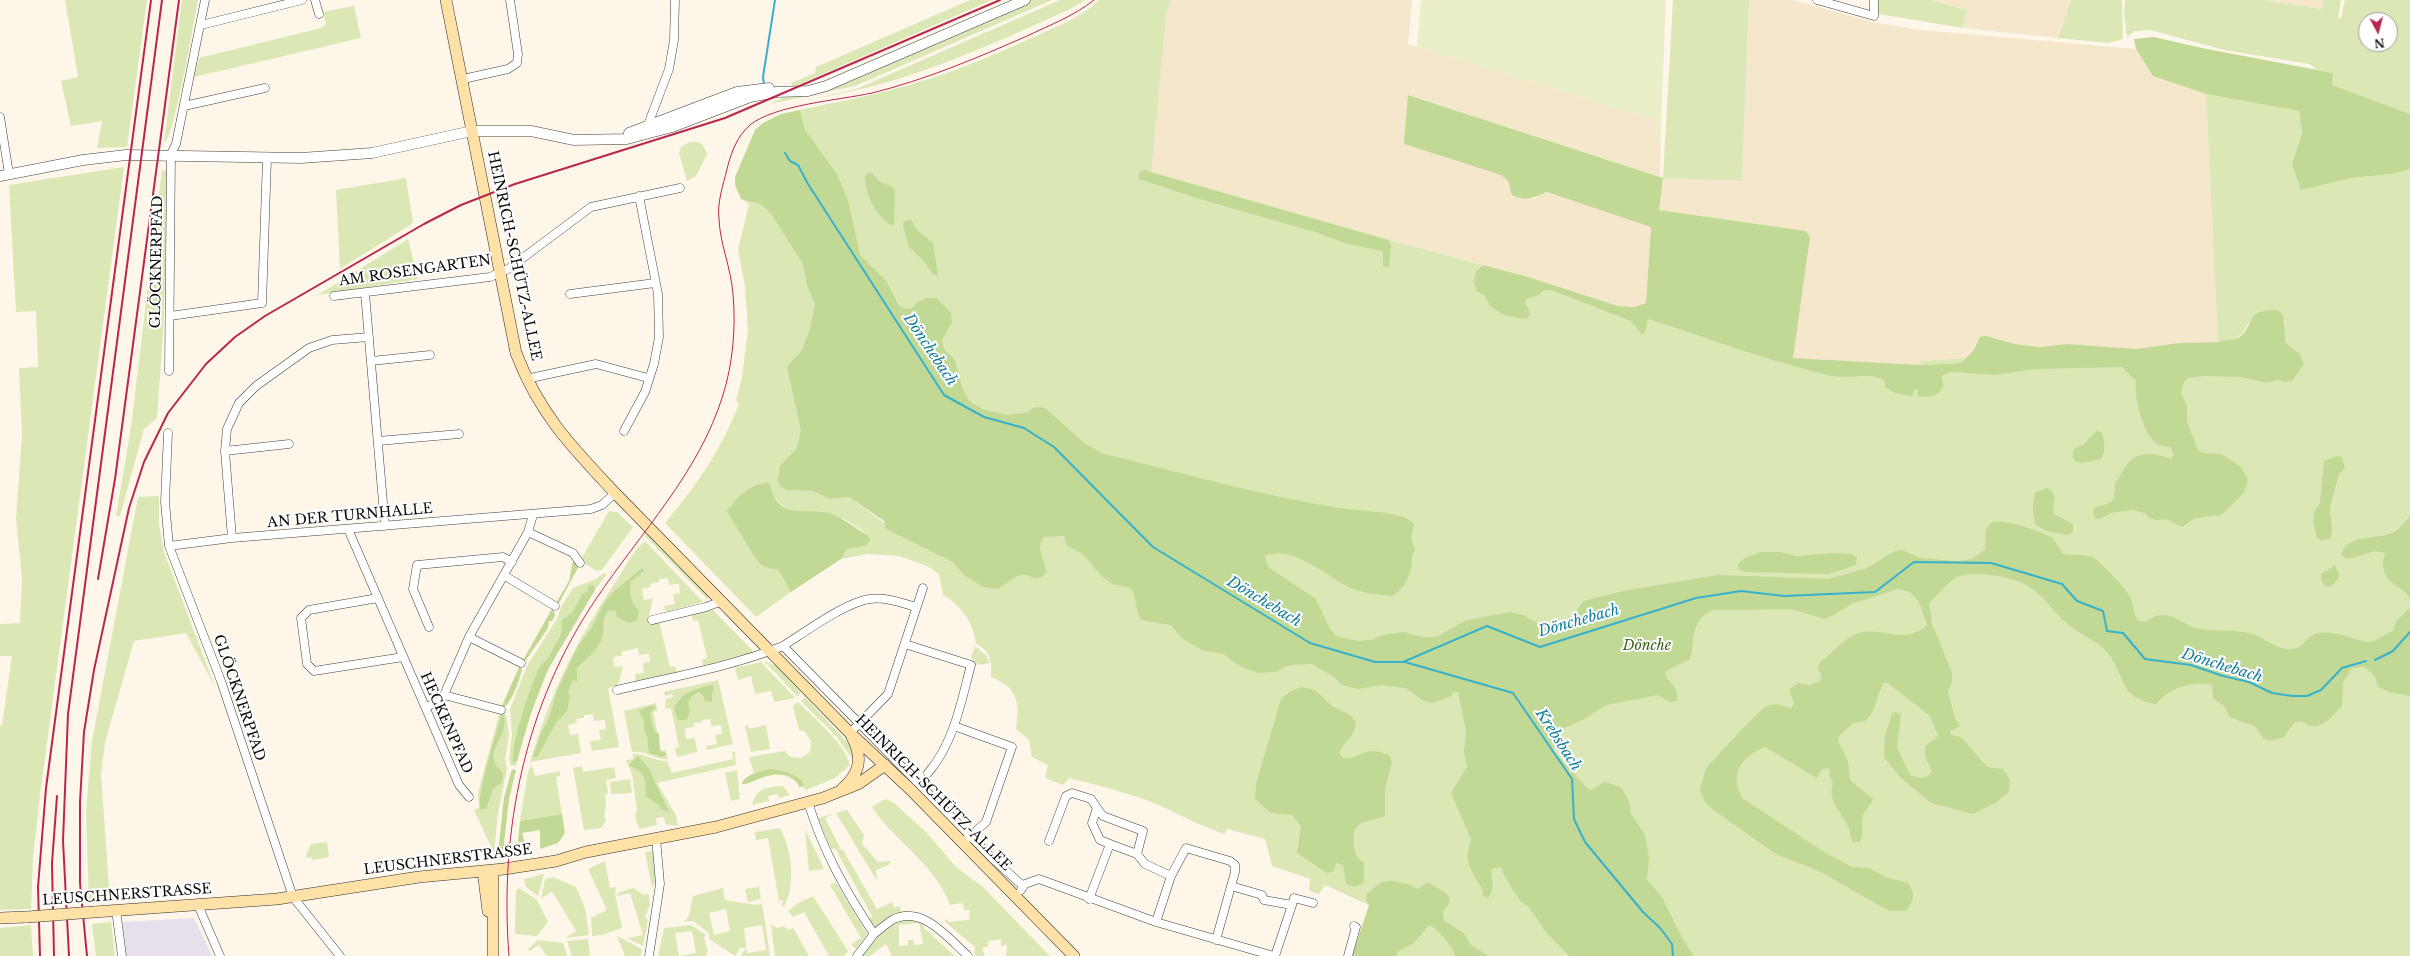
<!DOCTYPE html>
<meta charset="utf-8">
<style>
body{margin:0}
#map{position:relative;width:2410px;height:956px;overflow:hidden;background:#fff6ea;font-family:"Libre Baskerville",serif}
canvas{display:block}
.north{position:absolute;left:2358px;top:12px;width:40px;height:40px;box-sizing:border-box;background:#fff;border:1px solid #9e9e9e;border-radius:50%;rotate:173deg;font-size:11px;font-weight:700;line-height:16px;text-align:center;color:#0c0c0c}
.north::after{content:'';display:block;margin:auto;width:14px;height:18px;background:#b9264e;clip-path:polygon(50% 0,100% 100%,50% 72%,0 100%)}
</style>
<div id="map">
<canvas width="2410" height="956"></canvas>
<div class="north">N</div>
</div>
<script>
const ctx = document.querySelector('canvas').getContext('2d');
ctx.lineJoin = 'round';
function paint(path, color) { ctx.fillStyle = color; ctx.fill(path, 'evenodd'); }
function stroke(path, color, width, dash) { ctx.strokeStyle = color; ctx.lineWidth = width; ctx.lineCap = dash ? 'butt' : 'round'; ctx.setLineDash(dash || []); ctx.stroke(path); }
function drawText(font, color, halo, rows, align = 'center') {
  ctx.font = font + ' "Libre Baskerville",serif'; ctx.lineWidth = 4; ctx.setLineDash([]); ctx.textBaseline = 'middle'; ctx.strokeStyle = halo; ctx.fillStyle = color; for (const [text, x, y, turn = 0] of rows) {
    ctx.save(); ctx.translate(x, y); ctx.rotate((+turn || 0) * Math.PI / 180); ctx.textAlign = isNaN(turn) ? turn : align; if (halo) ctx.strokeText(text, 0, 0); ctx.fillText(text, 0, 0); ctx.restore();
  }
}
paint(new Path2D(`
 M194 918 212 956H126L122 922Z`), '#e7dfeb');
paint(new Path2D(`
 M1171 0H1412L1408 44 1661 122 1660 177 1409 95 1404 144 1501 175 1508 181 1512 195 1532 199 1547 192 1651 226 1646 303 1635 307 1618 306 1525 276 1389 240 1144 170V58Z
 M1749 0H1793L1872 22 1921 30 2136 49 2153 76 2206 94 2218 342 2179 343 2136 349 2067 344 2039 347 2015 344 1995 338 1976 342 1973 351 1966 358 1921 361V365L1792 358 1810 237 1806 231 1659 210 1663 178 1742 181Z
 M1930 0H2071L2058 38 1963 28 1967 10Z
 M2263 0H2324L2322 9Z`), '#f4e7cb');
paint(new Path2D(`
 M65 0H147L127 147 97 148 102 121 71 126 61 81 78 77Z
 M182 0H198C194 20 175 137 164 143Z
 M970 0H992L793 87 791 83 815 73 816 67Z
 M1031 0H1052L855 86 770 104 785 97 810 94Z
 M1060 0H1085L1070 9C1017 33 965 57 910 75 875 87 839 94 804 101L856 89Z
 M1099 0H1171L1166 14 1151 174 1390 244 1389 240 1483 265 1476 271 1544 290H1551L1648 323V318L1808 370 1860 376 1941 377 1951 372 1986 374 2022 371 2064 364 2300 354 2285 342V320L2248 323C2242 338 2234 340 2218 342L2206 94 2299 111 2302 133 2292 164 2350 178 2392 174 2410 169V956H1378L1369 905 1325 885 1319 894 1309 891 1310 879 1272 866 1265 839 1227 829 1225 834C1203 827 1184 817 1163 807 1134 794 1100 786 1069 778L1063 785 1045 778 1048 765 1032 757 1029 740 1016 729C1020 701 1018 688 991 677 992 662 991 651 976 644 973 622 962 606 943 595L939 574 927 566 899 556 868 554 841 559 847 549 866 533 844 519 820 512H794L780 504 772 493 736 526 761 566 778 570 791 592 756 617 665 523C698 483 720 452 739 404L736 401 742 377 748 330 745 286 738 250 749 204 741 199 749 201 804 127 800 110C837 102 875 95 912 84 955 72 996 54 1036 36 1057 26 1083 17 1099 0ZM817 463 903 537 849 497 829 499 813 491 787 490Z
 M1673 0H1749L1742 181 1663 178Z
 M1878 0H1930L1967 10 1963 28 1878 14Z
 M2071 0H2122L2123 39 2109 43 2058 38Z
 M2125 0H2263L2322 9 2324 0H2341L2338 18H2341L2345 0H2410V114L2331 85 2333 73 2318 70 2309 64 2224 50 2151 30 2135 31 2127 37 2124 13ZM2366 20H2390V44H2366Z
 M354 6 361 38 194 77 199 58 321 28 326 24 323 12Z
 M690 142C700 141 704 144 707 154L696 176 687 181 679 153 681 147Z
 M124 167 40 795 33 859 31 909 0 910V726L2 725 12 656H0V624L20 623 22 578 16 518 22 435 19 368 38 367 36 311 16 312 9 185Z
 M162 170 167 171 164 319 157 418 144 429 120 516H116L131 427Z
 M406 178 413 223 340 269 336 190Z
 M408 239 418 279 318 295Z
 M1966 358 1961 363 1921 365 1920 361Z
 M159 496V525L164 552 215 687 186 633 134 641 105 742 101 774 110 902 89 903 86 811 92 741 138 497Z
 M609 511 617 512 633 527 602 570 597 571 580 561Z
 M648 533 708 595V600L645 536Z
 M645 541 703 602 666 612 664 606 675 604 673 594 680 593 679 584 669 585 668 578 659 579V582L650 584 651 587 642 589 644 600 653 598 649 616 650 624 659 622 670 667 675 666 677 672 636 681 635 674 644 673 643 663 650 662 649 654 639 655 638 648 621 652 622 656 613 657 614 667 623 666 618 685 608 688 619 747 592 751 590 741 601 740 599 730 606 729 605 720 594 721 593 714 584 715V718L576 719 577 723 568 725 570 735 578 734 581 753 530 762C551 692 576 641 617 580 624 569 634 549 645 541Z
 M604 573 607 574C561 630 533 697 516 766L510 765 509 759 512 735 510 709 527 666 558 617 561 607 573 588 596 579Z
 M713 610 753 651 751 653 703 666 702 660 707 658 698 620 693 621 692 615Z
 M975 646 986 655 990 663 978 665 971 657Z
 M764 661 776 666 801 693 797 696Z
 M761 662 795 698 774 702 771 691 755 694 751 676 738 680 735 668Z
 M718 680 733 744 707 750 706 746 717 744 715 735 722 734 721 725 711 726 710 719 702 720V722L694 723V727L685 728 686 739 695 738 697 752 677 757 675 748 679 747 671 708 665 709 666 699 673 697 672 694 665 696 664 692Z
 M805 697 850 745 856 758H852L836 736 801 701Z
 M798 702C813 717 846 745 850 765L835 778 806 790C787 773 780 773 755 776L749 757 785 751 790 757 801 758 810 752 811 741 805 732 799 730 793 706Z
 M656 703 657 711 653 712 661 751 666 750 668 759C655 760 645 750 632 752L624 711Z
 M500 711 506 714 509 735 505 759 507 768 498 813 494 853 474 810 479 808 478 793Z
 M748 725 749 729 766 725 770 749 751 752 745 726Z
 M732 752H735L736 765 657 783 676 815 678 826 665 824 664 817 656 818 657 825 639 829 635 816 637 810 632 774 626 760 633 759V754C644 753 655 761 667 761L672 773 733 759Z
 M532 765 535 776 560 771V776L556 777 562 814 520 821 528 771Z
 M582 766 583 772 614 767 616 778 606 780 608 793 605 795 606 805 604 817 606 821 601 828 584 830 573 768Z
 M737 770 740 799 731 801 725 773Z
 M630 779 632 793 611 794 610 782Z
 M783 786 790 795 779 798 778 794 768 796 769 801 752 805C757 788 765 787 783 786Z
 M885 799 893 802 927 833 956 867 983 887 1050 956H1006L1007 945 1001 946V939L988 941V947L982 948 985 956H977L974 954 975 947 944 921 948 919V922L969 920 970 910H964L963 903 950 905C935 864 895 842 872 807Z
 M847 810 864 835 862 844 878 862 891 861 889 865 876 870 877 881 836 813 825 818 840 848H837L843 850 877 909 892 902 894 908 900 906 901 912 875 927 869 920 872 916 835 848 831 849 818 818Z
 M780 828C792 851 796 884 784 907L782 905 783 900 779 901 768 838 756 840 755 832Z
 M805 829 824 869 809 871Z
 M327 842 329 857 312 860 311 857 305 858 311 844Z
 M653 851 656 881 652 888 645 852Z
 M605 861 610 888 616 887 615 894 622 928 602 935 592 936 591 918 607 910 588 869Z
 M544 874 538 896 525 886 524 879Z
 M553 877 576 887 585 908 589 935 565 938 576 931 553 893 551 892 541 899 545 879Z
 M832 883H836L867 934 856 949 851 944 861 938 830 885Z
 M759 887 761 899 748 902 745 889Z
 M519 888 537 900 548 922 537 936 515 934 516 891Z
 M633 888 644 895 646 893 649 895 650 905 645 917 648 920 643 946 627 938 643 935 630 893 617 896 618 893Z
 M723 888 725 900 757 905 762 903 770 956H741L746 948H740L735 956 709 939V933L693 921 684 922 689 916 693 896ZM726 909 730 931 714 935 709 913ZM762 925 766 950 747 953 744 928Z
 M813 896 848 951 844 956H829L804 912 793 917 788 911 798 903Z
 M909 919 923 923 924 928 955 956H892L886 944 870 956H862C875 938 887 924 909 919ZM919 923 923 944 914 945V940H908V945L899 946V925Z
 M111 922 115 956H96L92 924Z
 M31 925 33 956H0V928Z
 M691 925 706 935 704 938 708 951 706 956H658L664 928ZM692 931 696 953 679 956 675 933Z
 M771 925 778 928 783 926 789 930 793 928 809 956H775Z
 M617 936 642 949 641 956H625Z
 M588 939 590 956H572L567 941Z
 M538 940 563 943 567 956H547L539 945 529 951 528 949Z`), '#dbe8b5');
paint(new Path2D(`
 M2154 37 2202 48 2333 73 2332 85 2410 114V169L2392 174 2350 178 2301 190 2292 164 2302 133 2299 111 2206 94 2153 76 2136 49 2134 39Z
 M1408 95 1663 178 1659 210 1806 231 1810 237 1793 358 1921 365 1961 363 1973 351 1980 337 1986 336 2015 344 2039 347 2067 344 2136 349 2179 343 2218 342 2238 338 2244 333 2255 314C2286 303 2285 315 2285 342L2300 354 2304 364 2292 381 2284 382 2277 380 2267 383 2242 377 2204 376 2188 378 2184 382 2181 392 2187 407V422L2198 450 2202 453 2221 454 2231 460 2242 468 2248 480 2244 493 2221 515 2195 518 2182 527 2166 519 2157 520 2149 518 2145 513 2133 510 2111 513 2100 519 2095 518 2093 512 2095 507C2114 503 2115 503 2115 483 2121 477 2123 468 2129 462 2141 450 2157 454 2171 459L2174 455 2171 448C2167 446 2163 446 2159 445 2144 439 2133 395 2136 381L2122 367 2035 369 1995 375 1951 372 1942 376C1941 380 1943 382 1943 386 1941 396 1926 399 1918 396V389H1915L1912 396C1902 395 1893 393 1885 387V381C1869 371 1850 380 1832 376 1770 362 1709 338 1648 319L1645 333 1641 334 1631 321 1551 290H1544L1539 295 1526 299 1525 304 1529 309 1530 315 1526 319 1506 316 1490 306 1485 296 1477 291 1474 282 1476 271 1483 265 1525 276 1618 306 1635 307 1646 303 1651 227 1547 192C1533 198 1526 202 1512 195L1508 181 1501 175 1404 144Z
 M800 110 805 130 837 174 848 200 860 255 887 282 899 306 905 309H911L918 302 927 298H936L951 313 952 322 942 340 944 349 955 360 962 387 969 401 982 409 1007 415 1026 413 1035 407 1045 408 1084 443 1101 453C1183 473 1264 497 1347 509 1363 511 1405 512 1414 524L1411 538 1415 550C1411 555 1412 559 1412 565 1409 579 1404 587 1393 596 1381 595 1368 594 1356 590 1329 581 1296 543 1265 556L1268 567 1316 599 1329 627 1336 636 1343 638 1359 641 1371 640 1382 635 1404 632 1422 637H1436L1467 620 1510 612 1523 615 1537 623 1553 625 1570 621 1583 601 1623 591 1718 575 1829 579 1867 568 1895 551 1902 550 1920 558 1957 561 1972 559 1985 550 1986 529 1992 522C2004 519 2042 531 2052 538 2056 541 2060 550 2063 554 2073 556 2085 553 2094 558 2101 563 2127 589 2130 597 2134 605 2133 613 2138 621L2145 622C2151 618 2156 615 2164 615 2175 615 2184 625 2195 628 2214 633 2233 628 2252 634 2262 637 2271 645 2282 648 2305 654 2303 636 2319 633 2339 630 2355 642 2372 642L2394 630 2396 621 2410 608V696L2389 692 2378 687 2374 675 2364 667 2352 668 2343 683 2342 706C2335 713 2325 727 2313 726 2305 725 2303 719 2295 722L2284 737 2269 741 2263 738 2255 726 2229 717 2225 707 2213 698 2212 685C2197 681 2177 686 2164 696 2160 698 2159 702 2155 704 2115 695 2128 677 2107 652 2096 640 2078 633 2065 622 2053 611 2045 597 2031 588 2016 577 1972 569 1955 578 1948 582 1936 597 1929 603L1932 624 1952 672V682L1948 691 1955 718 1960 726 1950 731 1951 735 1961 737 1987 767 2003 769 2010 780 2009 792 1997 802 1973 814 1931 803 1900 777 1884 757 1885 736 1892 714 1896 712 1901 714 1897 747 1910 775 1919 778 1927 777 1932 771 1925 756V746L1938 736 1930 716 1888 683H1883L1871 715 1865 721 1854 723 1839 736 1838 741 1848 761 1850 780 1873 799C1871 806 1865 809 1863 816 1860 824 1865 833 1860 842H1853C1850 836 1850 830 1847 824 1838 807 1828 803 1833 782L1829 775 1830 770 1827 768 1822 769 1817 778 1765 747C1741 758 1729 772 1742 798L1824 852 1852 867 1869 868 1885 877 1908 883C1916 894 1914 900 1906 911H1889L1821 872 1776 854 1712 809 1705 802 1700 790 1706 768 1748 723 1766 706 1776 704 1791 708 1794 703 1789 690 1798 683 1809 685 1820 681 1822 677 1818 669 1819 663C1832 654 1843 638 1859 633 1883 626 1905 646 1927 625L1919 602 1910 592 1898 589 1851 604 1834 615 1824 619 1792 609 1713 610C1689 621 1696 639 1690 659L1666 671 1665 675C1671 685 1681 689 1676 701L1670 702 1658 695 1606 705 1583 720 1559 730 1554 740V751L1587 788 1592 790 1604 782 1621 787 1629 801 1631 814 1645 835 1649 858 1647 879 1663 899 1682 938 1694 956H1569L1545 931 1529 907 1521 902 1506 879 1501 867 1491 869C1491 880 1496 888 1488 898L1483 896V891L1471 870 1467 856 1471 839 1451 793 1467 767 1464 753 1466 731 1458 692H1454L1450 697 1432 703 1422 700 1406 688 1381 685 1358 689 1342 685 1334 677 1312 664 1290 665 1275 672 1259 673 1241 667 1223 654 1202 650 1183 639 1171 625 1141 620C1136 612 1136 593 1131 589 1125 584 1116 587 1111 583 1097 575 1093 563 1083 555 1079 551 1072 549 1067 546L1064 536 1044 537C1035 550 1045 558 1046 572L1042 577C1034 579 1033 577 1026 575 1017 573 1006 584 998 589L983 587 963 574 953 562 886 529 884 521 849 497 829 499 813 491 787 490 780 486 778 480 780 466 797 448 801 430 787 367 802 350 810 329 815 304 807 285 803 264 772 215 761 204 741 199 735 185V177L755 130 763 123 781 114Z
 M1144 170 1389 240 1391 247 1389 267 1383 266V251L1347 244 1315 232 1193 197 1139 179V173Z
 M868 173H872L880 182 893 187 895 191 894 225H891C874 214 866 195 865 176Z
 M911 220 918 231 933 243 938 275H934L922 259 909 247 903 226 904 221Z
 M2097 430 2102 433C2105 442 2106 451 2101 459L2083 463 2076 462 2073 458V451L2077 447 2083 445Z
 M2336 456 2342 457 2345 468 2339 474 2330 507 2332 532 2330 539 2321 540 2317 538 2313 521 2314 512 2320 503 2324 461Z
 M769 482C779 522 801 507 828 513 839 516 847 522 856 528 862 532 866 533 870 539L867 545 847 549 841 559 791 592 778 570C773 569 767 568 762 566 758 564 732 519 727 511 740 494 748 486 769 482Z
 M2047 488C2060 495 2051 502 2054 514L2073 524V532L2068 535 2050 532 2036 526C2032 516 2032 503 2036 492Z
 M2410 516V600C2404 583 2387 589 2383 566 2382 561 2385 558 2385 553 2370 548 2361 558 2346 559L2341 555C2349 532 2375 541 2392 533 2400 530 2404 522 2410 516Z
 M1761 552H1780L1796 556 1834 553 1851 554 1857 557 1856 565 1829 574 1745 572 1738 569V564L1745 558Z
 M573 561 579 566 559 603H556L569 581Z
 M2335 565 2340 576 2332 586 2326 587 2321 580V574Z
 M642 568 644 571 631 581C629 593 630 602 639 611L637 620 629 623 617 617 615 610 608 611C600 624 606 626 602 637 599 650 585 659 577 668V681L573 680 568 692 570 696 567 711C553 723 547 741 537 757H533L541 733 550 716 556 693 578 646 591 629 603 605 612 593Z
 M589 585 594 586 595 590 547 671 530 716 517 761 513 763C510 746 530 688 538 670 539 666 549 659 552 651 555 645 561 636 562 629 562 625 561 623 562 620L573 612 582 594 587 592Z
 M553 607 555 616 552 621H549L548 628 526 660 522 662Z
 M520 665 522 670C519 681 513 699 504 708H501Z
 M710 685H713L714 690 712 692V702L705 701 703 695 698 692 691 697 688 703 690 711 687 720H678L674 708C683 691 692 691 710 685Z
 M1301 687 1315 690 1332 706 1350 715 1356 722C1353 741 1346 738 1339 753L1343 758C1360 761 1364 743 1390 756L1392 763 1385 789V816L1361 823 1354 830C1354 846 1351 853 1364 863V881C1359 887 1353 888 1346 884L1343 865 1336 863 1334 871 1327 873 1297 853 1301 826 1292 815 1271 813 1255 799 1256 784 1281 699 1291 691Z
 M650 706H656L650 713C652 721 650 729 659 734L660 751 665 752 666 755 662 757 649 753 647 736 644 732V721L639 711Z
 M503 715C511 733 487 747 495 764 497 768 501 770 503 774L502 782 493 789 486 809H481C475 800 497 731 501 716Z
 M638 756 649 769 669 812 661 809 660 806 646 796C645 776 647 775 629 765Z
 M512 769 516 770 509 799 503 853H498L504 798Z
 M773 769C785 772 797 773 804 784L800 788C787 758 748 787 742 784 744 774 764 770 773 769Z
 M562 814 565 833 558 843 540 849V830L522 833 527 850 517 851 520 821Z
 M1392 881 1408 884 1418 889 1428 882C1439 890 1461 895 1443 911L1444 921 1464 933 1470 944 1488 956H1455C1453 946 1438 929 1429 925L1413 944 1398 951 1396 956H1352L1369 905 1366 900V895L1381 882Z`), '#c2d895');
paint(new Path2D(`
 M1421 0H1666L1661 122 1417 47Z`), '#eaefc7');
stroke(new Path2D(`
 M764 84 763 77 775 0
 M785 153 790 161 798 165 808 184 944 395 984 417 1024 428 1054 447 1153 547 1310 643 1375 662H1403L1487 626 1540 647 1696 598 1741 591 1784 596 1875 592 1914 562 1991 563 2062 584 2077 601 2103 611 2107 631 2123 633 2145 659 2191 665 2223 676 2249 682 2272 693 2292 696H2307L2321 690 2342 668 2366 661
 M2375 660 2393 651 2410 632
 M1405 662 1513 693 1572 779 1574 819 1585 842 1643 912 1661 929 1672 944 1673 956`), '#38b1cb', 2);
const minor = new Path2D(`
 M315 0 319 14
 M1817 0 1874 16V0
 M201 25 302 0
 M463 79 508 69 517 63 518 54 510 0
 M184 106 265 88
 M0 117 9 174
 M646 130 669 69 674 40 675 0
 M365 293 385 526
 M570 294 655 283
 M334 296 490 277 508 269 591 207 680 188
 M170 316 262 303 267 158
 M371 361 430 355
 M169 371 171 154 176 144 205 0
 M526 379 596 364 648 378
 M624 431 645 392 654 364 659 337 658 294 639 196
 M168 433 165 502 169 546 221 681 293 897 340 956
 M378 441 459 434
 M225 451 289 444
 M348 529 459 785 469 797
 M528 532 573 553 580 563
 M232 538 225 451 227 429 239 403 256 386 309 348 332 340 369 337
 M169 546 232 538 591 509 602 505 615 493
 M505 576 555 606
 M378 598 309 610 301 618 307 664 314 671 403 657
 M652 620 706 607 722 601
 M429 627 413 589 417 565 503 557 512 562
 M469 637 521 663
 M905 644 971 665C961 702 954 743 928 773
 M783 646 992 858 1023 886
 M617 690C672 677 730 667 783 646 805 632 846 602 870 599 886 597 902 603 916 607
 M444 695 501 710
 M426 707 441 700 444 695 469 637 528 532 533 515
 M954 726 1012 747 986 822 967 839
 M850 733 888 694 923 588
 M808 802C823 851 846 892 874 934 880 929 886 924 892 920 922 904 948 938 968 956
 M1049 841 1066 796 1072 793 1091 799 1097 808
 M1110 844 1137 854 1145 864 1171 876
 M1231 886 1262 895 1264 900 1292 905 1275 956
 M1021 890 1025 884 1039 879 1156 922 1274 956
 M1089 899 1110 844 1100 840 1092 823 1097 808 1103 816 1143 831 1137 854
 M198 905 220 956
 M1292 905 1294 898 1313 903
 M116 910 122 956
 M1156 922 1171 876 1186 848 1230 861 1235 865V872L1216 940
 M649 956 660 884 656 838
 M857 956 874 934
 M1348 956 1356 927 1354 926`);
const tertiary = new Path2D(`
 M629 133 737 92 769 88
 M0 176 83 160 126 155 301 158 372 153 472 131H531L574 140 627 139 672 127 750 97 777 92 808 91 826 86 1025 0`);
const secondary = new Path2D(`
 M446 0 516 353C540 415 571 446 615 493L850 733 910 789 1074 956
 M842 789C860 774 863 757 852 737
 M493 870V956
 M483 871 488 911
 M94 912 277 899 419 877 504 869 556 861 586 852 716 827 823 798 858 784 885 765
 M0 918 27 917`);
stroke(minor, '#3f3f3f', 9);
stroke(tertiary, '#3f3f3f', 11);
stroke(secondary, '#2e2e2e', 12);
stroke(minor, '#fff', 8);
stroke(tertiary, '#fff', 10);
stroke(secondary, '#fee1a6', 11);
stroke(new Path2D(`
 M509 956C499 830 525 704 596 599 641 532 699 473 723 395 733 363 736 327 733 294 731 268 720 244 719 219 717 202 723 186 727 169 731 153 737 136 750 125 774 105 840 100 872 93 925 80 977 58 1027 36 1050 25 1074 16 1094 0`), '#b9264e', 1);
stroke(new Path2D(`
 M98 579 115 479 179 0
 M40 956 38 887 46 788 151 0
 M54 956 52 863 57 796
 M69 956 63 841 68 714 162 0
 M87 956 80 883V802L84 732 94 670 129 508 144 462 168 413 206 364 235 337 265 316 424 224 461 205 515 184 725 118 1000 0`), '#b9264e', 2);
const secondaryBridge = new Path2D(`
 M27 917 94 912`);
stroke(secondaryBridge, '#2e2e2e', 12, []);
stroke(secondaryBridge, '#fee1a6', 11);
drawText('14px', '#0c0c0c', '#fff', [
 ["HEINRICH-SCHÜTZ-ALLEE",514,256,78],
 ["GLÖCKNERPFAD",157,262,-89],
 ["AM ROSENGARTEN",415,271,-8],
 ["AN DER TURNHALLE",350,516,-5],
 ["GLÖCKNERPFAD",239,698,71],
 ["HECKENPFAD",446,723,66],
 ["HEINRICH-SCHÜTZ-ALLEE",933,793,45],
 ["LEUSCHNERSTRASSE",448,860,-7],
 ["LEUSCHNERSTRASSE",127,895,-4]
]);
drawText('italic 14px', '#3b621d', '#fff', [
 ["Dönche",1647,646]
]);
drawText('italic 15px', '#177f9b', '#fff', [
 ["Dönchebach",930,350,56],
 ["Dönchebach",1264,602,31],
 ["Dönchebach",1579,621,-16],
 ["Dönchebach",2222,666,17],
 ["Krebsbach",1558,740,57]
]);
</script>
